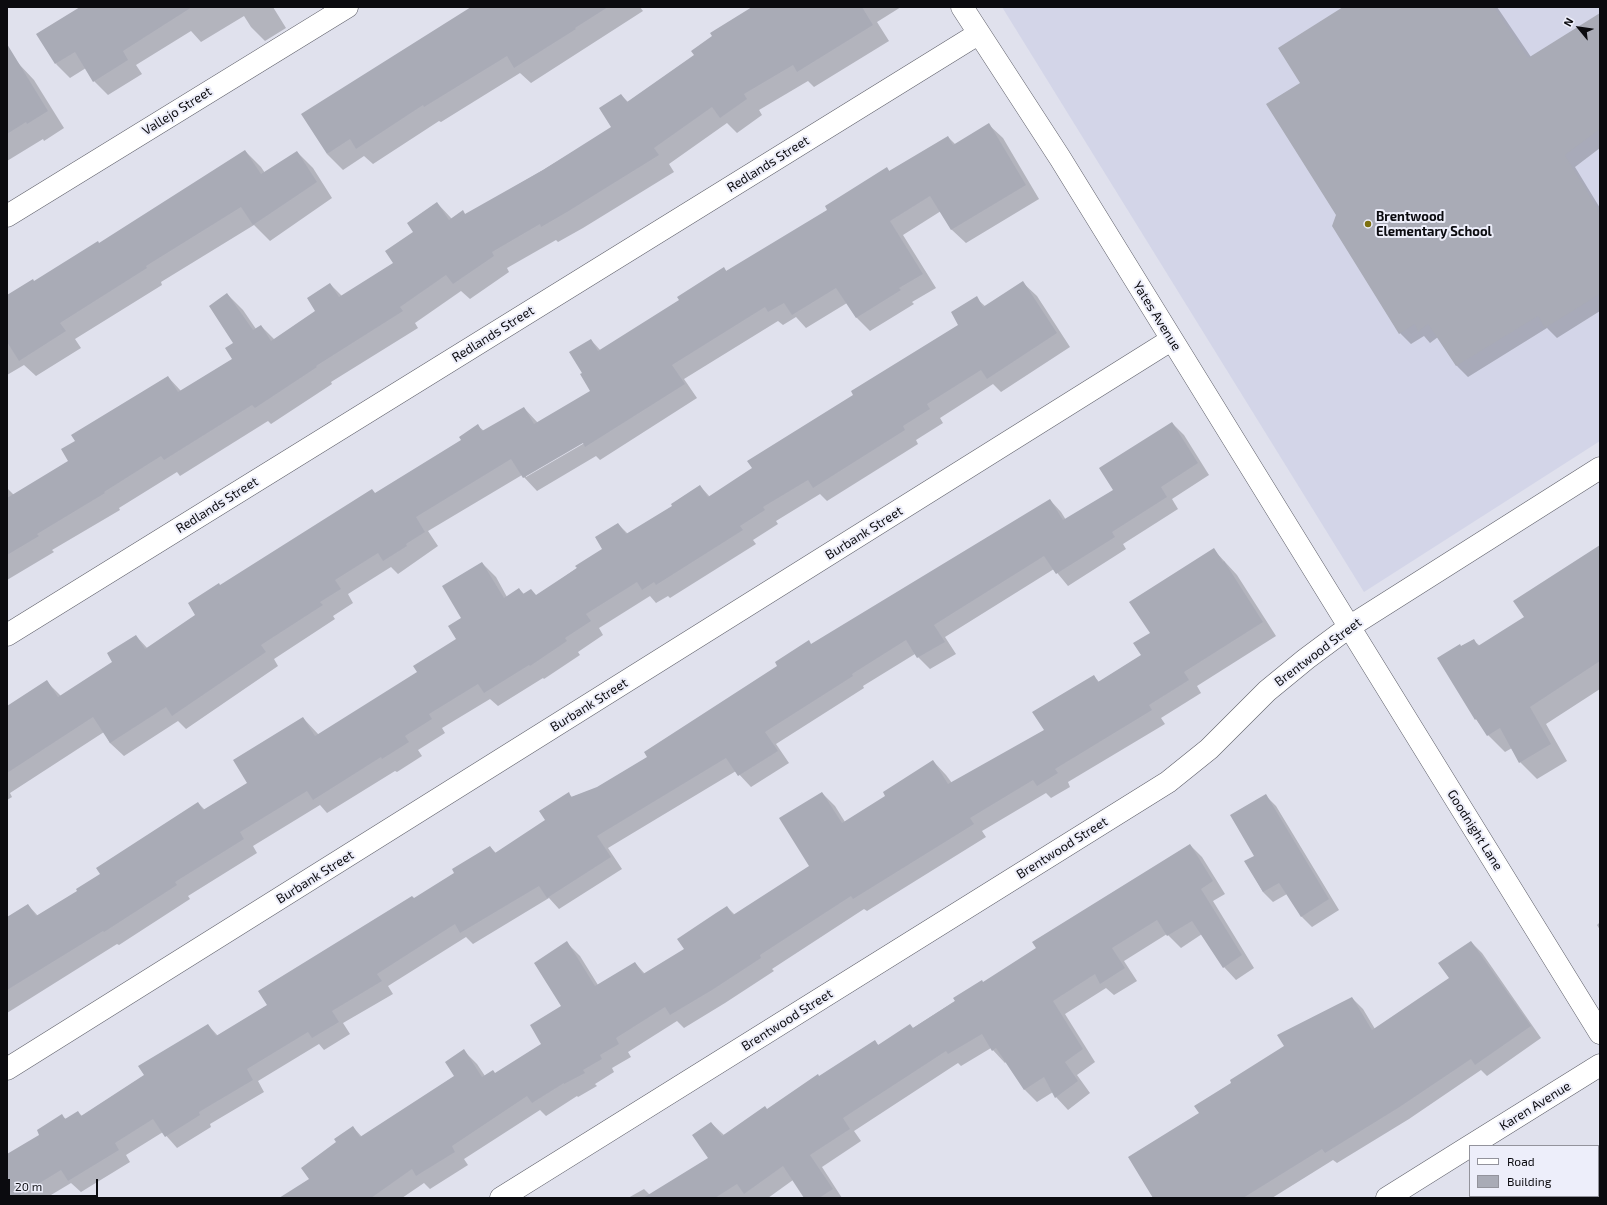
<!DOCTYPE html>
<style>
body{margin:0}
#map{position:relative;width:1607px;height:1205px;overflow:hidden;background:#e0e1ed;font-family:"Exo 2",sans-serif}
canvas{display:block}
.frame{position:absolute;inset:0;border:8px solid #0b0b0f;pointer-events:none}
.legend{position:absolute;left:1469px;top:1145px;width:130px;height:52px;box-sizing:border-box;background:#edeefa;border:1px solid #93939c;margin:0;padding:5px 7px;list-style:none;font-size:12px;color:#0b0b0f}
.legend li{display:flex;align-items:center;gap:8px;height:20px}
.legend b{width:20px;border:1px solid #93939c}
.north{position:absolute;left:1559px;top:8px;width:40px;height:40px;-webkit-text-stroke:3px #edeefa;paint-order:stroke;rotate:299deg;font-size:11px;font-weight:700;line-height:16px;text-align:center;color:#0b0b0f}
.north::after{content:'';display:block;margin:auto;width:14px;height:18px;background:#0b0b0f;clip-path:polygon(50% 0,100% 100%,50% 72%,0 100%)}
.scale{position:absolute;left:8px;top:1179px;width:90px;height:18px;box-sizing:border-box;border:2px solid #0b0b0f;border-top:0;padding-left:5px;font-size:12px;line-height:14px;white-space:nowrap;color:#0b0b0f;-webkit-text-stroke:3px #edeefa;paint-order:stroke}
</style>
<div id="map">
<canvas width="1607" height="1205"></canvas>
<div class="frame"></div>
<ul class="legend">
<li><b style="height:5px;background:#fff"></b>Road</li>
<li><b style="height:11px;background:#a9abb6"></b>Building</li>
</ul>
<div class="north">N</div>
<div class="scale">20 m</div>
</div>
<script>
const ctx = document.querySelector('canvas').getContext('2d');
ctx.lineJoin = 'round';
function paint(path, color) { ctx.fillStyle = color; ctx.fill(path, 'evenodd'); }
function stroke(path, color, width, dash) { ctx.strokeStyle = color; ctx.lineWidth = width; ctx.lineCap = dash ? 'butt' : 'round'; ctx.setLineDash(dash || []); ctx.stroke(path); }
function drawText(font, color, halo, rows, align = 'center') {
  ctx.font = font + ' "Exo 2",sans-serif'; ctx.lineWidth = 4; ctx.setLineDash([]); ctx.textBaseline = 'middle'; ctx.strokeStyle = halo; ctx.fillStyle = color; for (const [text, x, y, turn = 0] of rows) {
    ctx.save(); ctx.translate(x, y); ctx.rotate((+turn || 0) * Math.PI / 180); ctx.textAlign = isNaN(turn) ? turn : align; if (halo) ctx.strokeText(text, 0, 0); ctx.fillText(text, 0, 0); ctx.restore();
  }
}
paint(new Path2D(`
 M1002 7H1600V441L1364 592Z`), '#d3d5e8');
paint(new Path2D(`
 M82 7H273L286 28 265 41 251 27 244 16 201 42 191 31 136 65 142 74 108 95 94 81 86 68 70 78 56 64Z
 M478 7H640L643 11 531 83 520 73 441 122 439 121 373 164 364 156 343 170 327 154Z
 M754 7H901L877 22 889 41 814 87 808 81 759 110 762 115 737 133 727 123 669 164 674 172 583 228 558 242 556 240 507 268 509 272 470 299 461 291 415 323 418 328 331 382 332 384 271 424 268 421 180 476 177 472 119 508 120 510 52 550 54 552 7 580V488L14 495 69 461 76 441 168 377 181 391 233 359 235 343 227 294 243 310 256 329 261 326 275 340 317 311 330 284 342 296 394 263 414 232 437 203 452 219 463 212 466 215 543 170 612 128 621 95 628 102 695 55Z
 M1344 7H1497L1531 57 1600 14V148L1575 167 1600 208V311L1557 338 1547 328 1468 377 1457 366 1438 337 1430 343 1424 336 1411 344 1400 333 1337 215 1302 84Z
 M18 63 34 80 64 128 44 141 43 139 7 161V70Z
 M989 125 1003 138 1039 199 966 243 952 230 941 211 903 235 936 288 912 302 914 304 870 331 857 318 847 303 806 328 796 317 783 325 778 321 684 379 697 398 600 460 596 456 537 491 522 475 428 531 438 546 398 574 391 567 348 594 353 603 333 616 335 619 274 659 278 666 186 729 178 721 124 756 110 743 104 732 10 793 12 797 7 800V707L47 682 61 696 114 662 136 636 148 649 197 616 220 586 376 494 462 441 478 426 484 431 524 408 538 423 592 391 591 340 601 351 680 300 724 268 727 272 828 210 887 168 890 172 948 137 956 145ZM587 440 588 441 526 477V475Z
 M245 151 261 167 265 173 297 152 313 168 332 198 270 241 254 225 161 282 162 285 75 339 81 348 36 376 24 365 7 375V296L34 282 99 244Z
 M1023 283 1037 296 1070 347 1001 392 993 384 940 418 943 423 916 440 918 444 827 501 820 494 776 521 778 524 753 540 756 544 670 598 668 596 656 603 650 596 599 628 603 635 578 652 580 655 544 679 543 678 498 706 490 699 442 728 445 733 418 750 422 756 397 772 395 771 327 813 320 805 253 846 257 853 188 896 190 899 119 945 117 944 7 1013V918L28 905 38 916 78 891 198 803 205 810 248 783 303 718 319 735 418 672 457 639 462 618 482 563 496 577 507 597 519 589 524 594 537 596 604 549 618 524 628 534 673 506 700 486 710 497 754 469 855 395 960 325 976 298 986 307Z
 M1172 423 1184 435 1209 475 1172 499 1178 509 1123 544 1126 549 1068 586 1054 569 945 637 956 654 930 669 915 654 863 686 864 688 776 744 789 763 751 787 736 771 608 848 622 869 559 909 549 898 473 944 466 937 388 986 393 994 343 1023 350 1034 324 1050 319 1044 258 1081 264 1092 210 1124 211 1127 177 1148 163 1132 126 1155 130 1162 81 1192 71 1183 46 1198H7V1155L41 1135 62 1116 66 1119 78 1112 82 1116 145 1075 208 1025 218 1036 268 1005 414 899 455 873 490 847 496 853 546 821 569 794 572 797 597 788 649 757 811 645 1050 500 1061 512 1066 520 1114 490Z
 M1600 546V689L1546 724 1567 761 1537 779 1520 762 1512 748 1505 752 1488 735 1476 719 1439 658 1473 640 1480 646 1526 617Z
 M1214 550 1237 575 1276 636 1197 686 1201 693 1161 718 1165 724 1068 782 1070 787 1051 798 1046 793 982 831 986 837 867 911 864 909 772 969 774 971 725 1003 684 1028 677 1021 628 1052 631 1057 612 1068 614 1072 595 1084 597 1086 578 1097 577 1096 546 1116 540 1110 464 1159 468 1165 430 1189 424 1183 402 1198H281L310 1179 338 1143 353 1127 362 1137 455 1076 464 1051 477 1064 485 1076 495 1074 542 1044 562 1006 567 943 580 956 598 985 635 963 645 974 685 950 727 907 735 915 810 867 822 793 835 806 845 822 887 796 933 761 946 775 952 783 1045 730 1094 676 1099 682 1142 655 1151 633Z
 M1266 796 1276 806 1339 910 1312 927 1302 917 1287 894 1273 902 1263 892 1246 862 1256 856Z
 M1190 845 1202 857 1225 894 1213 901 1254 968 1236 980 1224 967 1202 934 1181 948 1167 934 1124 961 1137 981 1114 995 1106 988 1065 1014 1095 1062 1077 1075 1090 1093 1068 1110 1056 1097 1053 1092 1037 1102 1025 1090 1006 1062 1005 1063 991 1048 961 1066 958 1063 854 1131 861 1141 822 1167 842 1198H805L793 1180 768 1198H628L644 1189 650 1195 709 1158 711 1123 724 1135 767 1110 875 1041 879 1046 913 1028 1038 948Z
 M1600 922V930L1597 925Z
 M1471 942 1482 953 1541 1038 1487 1076 1481 1070 1409 1119 1337 1163 1333 1160 1272 1198H1154L1200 1114 1233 1083 1352 998 1363 1009 1375 1029 1450 979Z
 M1530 1196H1594L1595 1198H1527Z`), '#0003');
paint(new Path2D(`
 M80 7H192L123 51 128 60 93 82 75 52 55 64 36 34Z
 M471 7H608L575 28 576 29 514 68 507 56 424 107 423 105 356 149 350 139 327 154 301 114Z
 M752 7H862L873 25 797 72 793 65 744 94 747 99 720 118 712 107 654 148 659 155 567 212 541 227 540 224 492 252 494 256 453 284 446 275 400 307 403 311 316 366 317 367 255 408 252 405 164 460 161 456 104 492 105 493 37 534 39 536 7 555V498L68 461 61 449 75 441 71 435 168 376 178 392 232 359 225 348 233 343 209 306 227 293 253 330 261 325 271 341 315 311 307 298 330 283 339 297 393 263 385 251 413 232 407 223 437 202 449 220 463 210 465 214 543 170 611 127 599 108 621 94 627 102 694 55 691 51 712 36 710 33Z
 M1343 7H1494L1528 58 1600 13V129L1565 155 1600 213V294L1545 328 1538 316 1456 366 1428 324 1418 332 1415 324 1399 334 1332 226 1336 215 1266 104 1300 83 1278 48Z
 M7 44 48 111 27 124 26 122 7 134Z
 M989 123 1026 185 951 230 930 196 890 221 923 274 899 288 901 290 856 318 836 288 792 315 784 303 768 312 765 307 672 365 685 384 585 447 583 443 523 478 511 459 416 517 425 532 406 544 407 546 383 561 378 553 335 580 341 589 320 602 323 605 261 645 266 652 172 716 166 707 110 743 93 717 7 773V706L47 680 58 697 112 662 107 653 136 635 145 649 195 615 188 603 219 583 220 585 372 489 375 493 461 440 459 437 478 424 482 431 524 407 534 424 590 391 580 374 582 373 569 352 591 339 598 351 679 300 677 297 724 267 726 271 827 210 825 206 887 167 889 171 948 136 953 145Z
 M245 150 261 174 297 151 317 182 253 225 241 207 146 266 147 268 60 323 66 331 19 361 7 342V295L33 279 34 281 98 241 99 243Z
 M1023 281 1057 333 987 379 981 370 927 404 930 409 903 426 905 430 813 488 808 480 763 507 765 510 740 526 743 530 656 585 654 582 642 590 637 582 586 614 591 621 565 638 567 641 530 666 529 665 484 693 478 684 429 714 432 719 405 736 409 742 382 759 381 757 313 800 307 791 240 832 244 839 175 882 177 885 104 932 103 931 7 990V917L28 904 36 916 77 891 76 889 100 874 96 868 198 802 203 810 247 783 233 760 303 717 315 736 417 672 413 666 456 639 448 626 461 618 442 586 482 562 504 598 519 588 523 594 531 589 536 595 577 568 575 566 602 549 595 537 618 523 626 534 672 506 671 504 700 485 708 497 752 468 747 461 853 395 851 391 958 325 951 312 977 296 983 307Z
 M1172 422 1198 463 1161 487 1167 497 1112 532 1115 537 1056 574 1044 556 934 625 945 642 917 658 906 640 852 674 853 676 765 732 778 751 738 776 726 758 597 836 611 857 547 898 539 886 460 933 455 924 377 974 382 981 332 1011 339 1022 312 1038 308 1032 247 1069 253 1080 199 1112 200 1115 165 1137 153 1119 115 1143 119 1150 68 1181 61 1170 15 1198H7V1154L39 1135 37 1130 62 1114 65 1119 78 1111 81 1116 144 1075 138 1066 208 1024 216 1036 267 1005 258 991 412 896 414 898 454 873 452 869 490 846 495 853 545 820 539 811 569 792 571 797 597 787 647 757 644 752 777 666 775 662 809 640 811 644 1050 499 1063 520 1113 490 1099 468Z
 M1600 545V661L1530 707 1551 744 1519 763 1500 728 1487 736 1476 719 1475 720 1437 658 1460 644 1461 646 1474 639 1478 646 1524 617 1513 601Z
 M1214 548 1223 562 1224 561 1263 622 1184 672 1189 680 1149 705 1152 710 1055 769 1058 773 1037 786 1033 780 970 818 974 824 853 899 851 896 760 955 761 958 712 990 670 1015 665 1007 616 1038 619 1044 600 1055 602 1059 583 1070 585 1073 564 1084V1083L532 1103 527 1096 452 1146 455 1152 416 1176 412 1169 371 1198H279L309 1179 301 1168 336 1142 334 1139 353 1126 360 1137 454 1076 445 1062 464 1049 482 1077 493 1070 495 1073 541 1044 530 1025 561 1006 534 963 567 941 595 986 635 962 643 974 684 949 677 939 716 913 727 906 733 915 809 866 779 818 822 792 842 823 885 796 883 792 933 760 948 784 1044 730 1032 712 1094 675 1098 682 1141 655 1133 643 1150 633 1129 602Z
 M1266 794 1329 899 1301 917 1279 883 1263 892 1244 861 1254 856 1230 815Z
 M1190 844 1213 881 1201 889 1242 955 1223 968 1192 921 1167 936 1157 920 1112 948 1125 968 1100 984 1095 974 1053 1001 1083 1049 1065 1062 1078 1081 1055 1098 1044 1077 1024 1090 996 1048 992 1051 982 1034 948 1054 946 1051 843 1118 850 1129 810 1155 833 1189 819 1198H804L783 1166 744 1194 737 1184 715 1198H643L708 1158 692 1135 711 1122 722 1136 765 1106 767 1109 818 1074 819 1076 875 1040 878 1045 910 1024 913 1028 955 1001 953 998 982 980 983 982 1036 948 1032 942Z
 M1471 941 1531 1026 1475 1065 1471 1059 1398 1108 1325 1153 1322 1149 1243 1198H1153L1128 1157 1199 1113 1194 1106 1231 1083 1230 1080 1284 1046 1277 1035 1352 997 1372 1030 1449 978 1438 963Z`), '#a9abb6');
const street = new Path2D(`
 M962 7 1060 158 1600 1033
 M7 216 347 7
 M7 635 978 34
 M7 1069 1171 340
 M1470 1146 1600 1065
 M501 1198 1168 782 1209 749 1267 691 1306 659 1349 627 1600 468
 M1387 1198 1470 1146`);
stroke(street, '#5e5f69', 23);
stroke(street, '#fff', 22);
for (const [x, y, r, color] of [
 [1368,224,4,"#7d7010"]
]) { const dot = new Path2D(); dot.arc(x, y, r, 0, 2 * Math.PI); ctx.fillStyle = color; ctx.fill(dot); stroke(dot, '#edeefa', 1.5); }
drawText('13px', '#0b0b0f', '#edeefa', [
 ["Vallejo Street",177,111,-32],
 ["Redlands Street",768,164,-32],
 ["Yates Avenue",1157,316,58],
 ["Redlands Street",493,334,-32],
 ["Redlands Street",217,505,-32],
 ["Burbank Street",864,533,-32],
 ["Brentwood Street",1318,652,-37],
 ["Burbank Street",589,705,-32],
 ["Goodnight Lane",1475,830,58],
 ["Brentwood Street",1062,848,-32],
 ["Burbank Street",315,877,-32],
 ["Brentwood Street",787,1020,-32],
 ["Karen Avenue",1535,1106,-32]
]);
drawText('bold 13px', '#0b0b0f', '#edeefa', [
 ["Brentwood",1376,217],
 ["Elementary School",1376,232]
], 'left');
</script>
